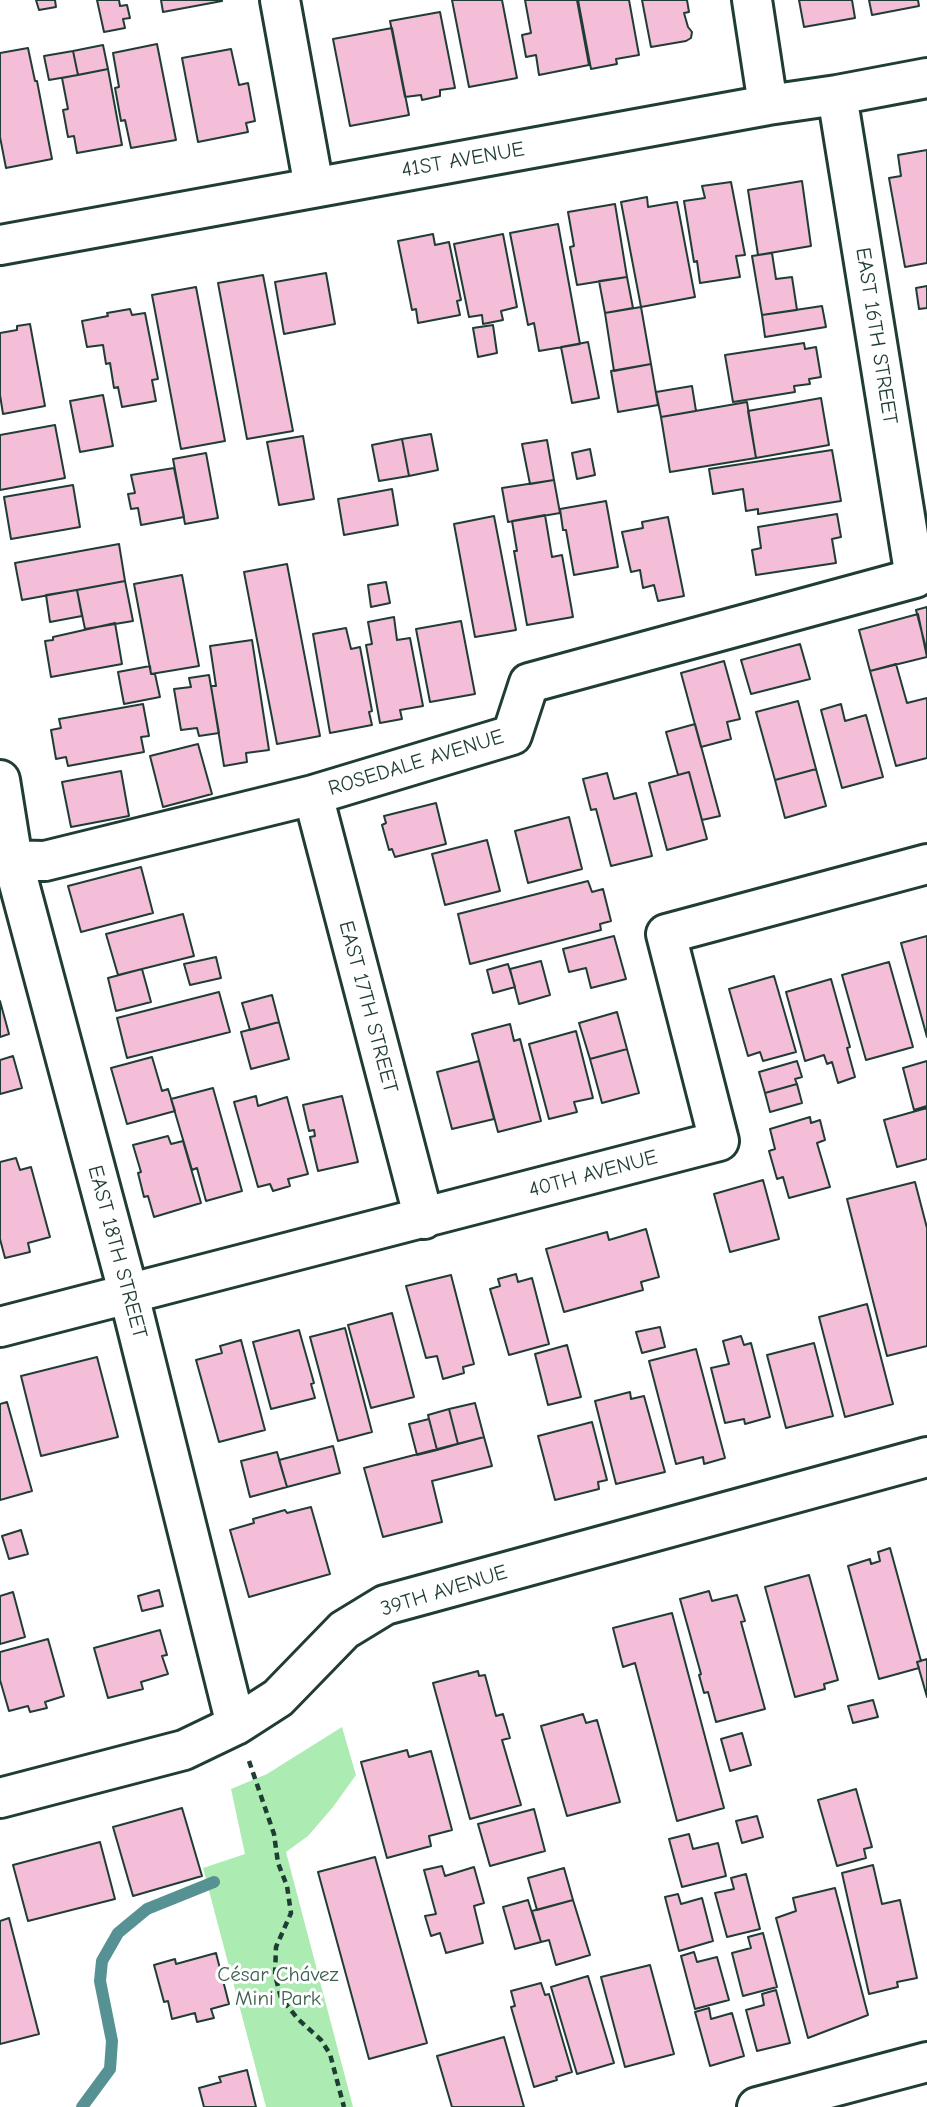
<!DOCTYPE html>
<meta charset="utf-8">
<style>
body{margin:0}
canvas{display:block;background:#fff}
</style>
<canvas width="927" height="2107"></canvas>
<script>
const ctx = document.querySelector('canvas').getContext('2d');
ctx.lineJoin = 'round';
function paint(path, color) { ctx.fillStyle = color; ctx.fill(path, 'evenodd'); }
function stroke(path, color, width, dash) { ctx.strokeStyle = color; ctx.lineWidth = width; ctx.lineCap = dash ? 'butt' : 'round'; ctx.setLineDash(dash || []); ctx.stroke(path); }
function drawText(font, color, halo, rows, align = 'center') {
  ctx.font = font + ' "Comic Neue",sans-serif'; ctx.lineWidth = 6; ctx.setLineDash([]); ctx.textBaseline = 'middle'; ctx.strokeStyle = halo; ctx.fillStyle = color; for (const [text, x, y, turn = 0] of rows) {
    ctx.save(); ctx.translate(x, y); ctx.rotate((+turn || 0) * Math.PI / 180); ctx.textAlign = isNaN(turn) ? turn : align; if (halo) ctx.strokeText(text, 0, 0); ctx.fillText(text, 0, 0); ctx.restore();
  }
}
paint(new Path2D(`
 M342 1727 356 1775 333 1807 308 1836 286 1852 353 2107H266L203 1868 245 1854 231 1789 267 1774Z`), '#acebb2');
stroke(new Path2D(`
 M82 2107 110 2069 112 2041 100 1981 102 1961 118 1933 147 1909 214 1882`), '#569293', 12);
const building = new Path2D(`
 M36 0H55L56 7 39 10Z
 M97 0H119L120 6 127 5 130 18 123 19 125 28 104 32Z
 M161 0H222V1L163 12Z
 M452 0H502L517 78 469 87Z
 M525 0H577L589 65 539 75 536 55 526 57 522 35 531 33Z
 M578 0H629L639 55 616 59 617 64 591 69Z
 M642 0H687L689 12 684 13 688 27 692 32 691 38 686 41 651 47Z
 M799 0H852L855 18 804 27Z
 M869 0H918L919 6 872 15Z
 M440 12 455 88 440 90V96L422 100 421 95 405 97 390 21Z
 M392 28 409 115 350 126 333 39Z
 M157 44 176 140 131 148 125 120 121 121 115 88 119 87 113 53Z
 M103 45 108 69 78 75 73 51Z
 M28 48 35 81H37L52 159 6 168 0 137V53Z
 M231 49 239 85 248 83 255 121 246 123 248 132 198 142 182 58Z
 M73 51 78 75 49 80 44 56Z
 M108 69 122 145 77 153 74 136 68 137 63 110 68 109 62 78Z
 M927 150V263L905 267 889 178 901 176 898 155Z
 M802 181 811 246 758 255 748 190Z
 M731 182 745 255 736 256 740 277 700 283 697 261 694 262 684 201 705 198 702 186Z
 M647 197 648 207 677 202 695 297 641 307 621 202Z
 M615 204 627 277 577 285 570 247 574 246 568 212Z
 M558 224 580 344 539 351 534 323 528 325 510 233Z
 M433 234 435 245 449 242 461 300 457 301 460 315 418 323 416 309 412 310 398 241Z
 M503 234 517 307 501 311 503 320 483 324 482 315 469 317 454 244Z
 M772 253 776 279 792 277 797 310 762 315 752 256Z
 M326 273 335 324 284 334 275 282Z
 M263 275 293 431 247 439 218 283Z
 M627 277 633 308 605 313 599 281Z
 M927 286V308L919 309 916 288Z
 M196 287 225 441 181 449 152 295Z
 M822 306 826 327 765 337 762 315Z
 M641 307 651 364 614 371 605 313Z
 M130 309 132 315 145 313 158 379 152 380 156 401 122 407 118 387 114 388 110 363 106 364 103 345 87 347 82 321 108 316 107 313Z
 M30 324 45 406 3 414 0 395V333L17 330V326Z
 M493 325 497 353 478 357 473 328Z
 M588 342 599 398 572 403 561 347Z
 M804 343 805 349 816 347 821 377 809 379 810 384 794 386 795 392 733 402 725 355Z
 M651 364 658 405 618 412 611 371Z
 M692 386 696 411 661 417 656 392Z
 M103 395 113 446 80 452 70 401Z
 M821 398 829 445 756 458 748 411Z
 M747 402 756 458 670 472 661 417Z
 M55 425 65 478 0 490V435Z
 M431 434 438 470 409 476 402 439Z
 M303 436 314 499 279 505 267 442Z
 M402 439 409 476 379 481 372 445Z
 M547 440 554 480 530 484 522 444Z
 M590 449 595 475 577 479 572 453Z
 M832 450 841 501 758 514V509L746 511 743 489 713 494 709 469Z
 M206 453 218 518 185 524 173 459Z
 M174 468 184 517 141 525 138 508 131 509 128 494 135 493 131 475Z
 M554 480 560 513 508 522 502 488Z
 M73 485 80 527 11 539 4 497Z
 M392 489 398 525 344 535 338 499Z
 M606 501 618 567 574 575 566 530H563L560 509Z
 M837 514 841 537 832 539 836 563 756 575 752 550 761 548 758 527Z
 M545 515 552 557 562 555 573 617 527 625 514 551H517L512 521Z
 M494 516 516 630 475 637 454 524Z
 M668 517 684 596 658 601 654 585 643 588 640 570 631 572 622 532 643 528 642 522Z
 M119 544 125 581 22 600 15 563Z
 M287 564 320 736 277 744 244 572Z
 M182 575 199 666 151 674 134 584Z
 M125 581 133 621 85 629 77 590Z
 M386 582 390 603 371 607 368 585Z
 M77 590 82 616 50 622 46 595Z
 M927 607V652L916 610Z
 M918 614 927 657 870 671 859 630Z
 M394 617 397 640 410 638 423 706 400 710 402 719 380 723 366 645 372 644 368 622Z
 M461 621 475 694 430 702 416 629Z
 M115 623 122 664 51 677 45 641 53 640V637Z
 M346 628 351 649 360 647 372 711 369 712 372 725 330 733 313 634Z
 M252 640 269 750 246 753 247 762 224 766 211 686H216L210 646Z
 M800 644 810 679 751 694 741 660Z
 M724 661 740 719 727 722 731 739 701 747 681 673Z
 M896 664 907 703 927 698V758L896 766 870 671Z
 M150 666 151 674H155L160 697 124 704 118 672Z
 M209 675 219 733 199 736 197 728 181 730 174 689 191 687 189 678Z
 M798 701 816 769 775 780 756 712Z
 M143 704 149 736 141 737 144 752 68 766 66 757 56 759 51 730 61 728 59 719Z
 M841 704 845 721 866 715 883 777 842 788 821 710Z
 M695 724 720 816 702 820 689 772 678 775 666 732Z
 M198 744 212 794 163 807 150 756Z
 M816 769 826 806 785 818 775 780Z
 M121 771 129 816 71 827 62 782Z
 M689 772 707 839 667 850 649 783Z
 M607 773 614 799 636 793 652 856 611 866 596 809 591 810 583 779Z
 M436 803 446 844 395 857 392 849 389 850 382 825 386 823 384 816Z
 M569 817 582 869 528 883 515 831Z
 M487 840 500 891 445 905 432 854Z
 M141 867 153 913 81 932 68 886Z
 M588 881 592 892 603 889 611 921 600 924 601 930 470 964 458 914Z
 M183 914 194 956 118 975 106 934Z
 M614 936 626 979 591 988 586 968 569 972 563 949Z
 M927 936V1037L901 943Z
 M216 957 221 978 190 985 184 964Z
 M541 961 550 995 519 1004 510 969Z
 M889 962 913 1047 866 1060 842 975Z
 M508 964 515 987 493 993 487 970Z
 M142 969 151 1002 116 1011 108 978Z
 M774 976 796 1052 763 1061 760 1052 748 1056 729 989Z
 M831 979 850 1047 847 1048 855 1077 838 1083 832 1062 827 1064 824 1055 805 1061 786 992Z
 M219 992 230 1032 127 1058 117 1018Z
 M272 995 279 1022 250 1030 242 1003Z
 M0 1001 9 1034 0 1037Z
 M617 1012 627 1049 590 1059 579 1023Z
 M279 1022 289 1059 251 1069 241 1032Z
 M510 1024 514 1041 520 1039 541 1121 498 1132 472 1034Z
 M576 1031 593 1098 574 1102 577 1112 549 1119 529 1044Z
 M627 1049 639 1093 602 1103 590 1059Z
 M13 1056 22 1088 0 1094V1060Z
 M152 1057 162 1091 168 1089 175 1111 127 1124 111 1068Z
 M479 1061 494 1119 452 1129 437 1072Z
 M797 1061 802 1077 795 1079 797 1084 765 1093 759 1072Z
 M927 1061V1106L914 1110 903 1068Z
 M797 1084 802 1103 770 1112 765 1093Z
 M213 1088 242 1191 206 1201 197 1168 192 1170 171 1099Z
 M256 1096 258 1106 287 1097 308 1174 288 1179 290 1186 273 1191 270 1184 258 1187 234 1102Z
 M342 1096 358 1162 318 1171 310 1137 315 1136 314 1130 309 1131 303 1105Z
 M927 1108V1159L897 1167 884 1120Z
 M810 1117 811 1123 820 1120 825 1140 817 1143 830 1187 789 1198 783 1177 777 1179 769 1151 775 1149 770 1129Z
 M168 1136 171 1144 183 1141 201 1203 154 1217 148 1196 144 1197 138 1173 141 1172 133 1145Z
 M16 1158 20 1170 31 1167 50 1237 28 1243 30 1252 5 1258 0 1239V1162Z
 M763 1180 779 1239 730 1252 714 1194Z
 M915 1182 927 1228V1346L887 1356 847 1199Z
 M646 1229 659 1277 641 1282 643 1290 564 1312 546 1249 607 1232 609 1240Z
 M516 1274 518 1282 532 1278 549 1344 509 1355 490 1289 500 1286 498 1279Z
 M451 1275 474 1364 463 1367 464 1373 443 1379 437 1356 426 1358 406 1286Z
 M867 1304 893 1404 845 1417 819 1317Z
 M392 1313 414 1397 371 1408 348 1325Z
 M660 1327 665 1347 642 1353 636 1332Z
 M345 1328 372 1432 338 1441 310 1337Z
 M299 1330 314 1383 311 1384 315 1398 271 1409 253 1342Z
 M741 1336 744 1345 751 1343 770 1417 745 1424 744 1419 725 1423 711 1368 729 1364 723 1341Z
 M241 1340 265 1430 219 1442 196 1360 222 1353 220 1346Z
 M814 1343 833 1416 786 1428 767 1355Z
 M567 1345 581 1397 548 1405 535 1354Z
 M696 1349 725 1458 704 1464 703 1457 676 1464 649 1361Z
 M97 1357 118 1437 41 1456 21 1376Z
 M630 1392 631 1399 644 1396 665 1472 616 1484 595 1401Z
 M7 1402 32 1491 0 1500V1404Z
 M475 1403 484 1437 458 1444 449 1409Z
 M449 1409 458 1444 437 1450 428 1415Z
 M429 1419 437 1450 417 1455 409 1424Z
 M592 1422 607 1480 598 1482 599 1489 555 1500 538 1436Z
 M484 1437 492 1466 432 1481 442 1522 383 1537 364 1468Z
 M333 1446 340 1473 287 1487 279 1460Z
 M277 1452 287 1487 250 1497 241 1461Z
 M311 1507 330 1574 249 1597 230 1530 254 1523 253 1519 285 1510 287 1513Z
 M21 1530 28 1554 9 1559 2 1536Z
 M890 1548 921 1661 917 1662 919 1668 879 1679 848 1566 870 1559 871 1564 880 1561 878 1552Z
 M809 1575 838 1680 824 1684 825 1689 795 1697 765 1587Z
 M159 1590 163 1606 142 1611 138 1596Z
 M709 1591 712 1601 737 1595 745 1621 741 1622 765 1709 716 1722 708 1692 704 1693 699 1675 701 1674 680 1599Z
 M13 1592 25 1637 0 1644V1596Z
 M672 1613 724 1808 677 1821 635 1663 623 1667 613 1628Z
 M160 1630 167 1655 162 1656 168 1674 141 1682 143 1689 108 1698 94 1648Z
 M48 1639 64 1696 45 1702 47 1708 30 1712 28 1706 9 1711 0 1680V1652Z
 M927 1659V1697L917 1662Z
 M478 1671 479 1676 485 1675 496 1716 503 1714 510 1738 502 1740 521 1805 470 1819 433 1683Z
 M873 1700 878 1717 853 1723 848 1706Z
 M583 1714 586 1723 597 1720 620 1802 567 1816 541 1726Z
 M742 1733 751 1765 730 1771 721 1739Z
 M407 1750 409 1757 431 1751 452 1830 429 1836 431 1846 387 1858 361 1762Z
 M856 1789 872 1847 864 1849 866 1858 837 1866 818 1800Z
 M182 1808 202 1876 133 1896 113 1827Z
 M534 1809 545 1851 490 1866 478 1824Z
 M757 1816 763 1837 742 1843 736 1821Z
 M689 1834 693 1849 718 1843 726 1876 682 1887 669 1839Z
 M100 1842 115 1899 28 1921 13 1865Z
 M375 1857 427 2043 369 2059 318 1872Z
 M873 1865 882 1904 900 1900 917 1978 897 1982 898 1987 869 1994 842 1873Z
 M442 1866 445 1876 474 1867 484 1903 474 1906 483 1943 446 1953 440 1933 431 1936 425 1916 436 1914 424 1870Z
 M564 1868 573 1900 537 1910 528 1878Z
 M746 1874 760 1929 727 1937 715 1893 734 1889 731 1878Z
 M835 1888 868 2015 808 2038 776 1918 796 1911 793 1898Z
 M678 1894 681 1904 702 1898 713 1941 679 1951 665 1897Z
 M528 1900 541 1942 515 1949 503 1907Z
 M573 1900 590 1955 556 1965 549 1940 541 1942 532 1911Z
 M9 1918 39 2034 0 2044V1921Z
 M763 1933 777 1987 743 1996 732 1953 751 1948 748 1937Z
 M694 1952 697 1962 717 1957 729 2000 695 2009 681 1956Z
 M216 1953 229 2004 211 2009 214 2018 197 2022 195 2013 172 2019 168 2001 164 2002 154 1965 175 1959 176 1964Z
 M650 1965 674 2054 625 2067 601 1977Z
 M588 1976 614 2063 577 2074 551 1987Z
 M541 1983 545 1995 549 1994 572 2072 556 2077 557 2080 534 2087 511 2007 515 2006 511 1991Z
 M776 1990 790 2043 757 2051 746 2010 764 2005 762 1994Z
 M709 2008 711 2019 732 2013 744 2056 710 2066 695 2012Z
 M504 2037 524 2107H452L437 2056Z
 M247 2070 256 2107H204L199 2088 221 2082 219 2077Z`);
paint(building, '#f4bed8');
stroke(building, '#1f3d34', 2);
const minor = new Path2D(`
 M280 0 314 187
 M752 0 768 105
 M0 245 768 105 837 95 927 78
 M0 780 13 861 129 1295 236 1725
 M313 795 424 1219
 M0 860 45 861 313 795 512 735 529 683 915 578 837 95
 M0 1327 719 1141 666 934 927 864
 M0 1798 184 1750 236 1725 278 1698 344 1630 385 1605 927 1457
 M757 2107 927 2062`);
stroke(minor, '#1f3d34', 44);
stroke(new Path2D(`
 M249 1761 274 1834 278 1863 287 1886 291 1913 276 1947 275 1975 281 1998 298 2019 321 2040 330 2054 344 2107`), '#1f3d34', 4.5, [7, 5]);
stroke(minor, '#fff', 38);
drawText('21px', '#1f3d34', '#fff', [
 ["41ST AVENUE",463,160,-10],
 ["EAST 16TH STREET",876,336,81],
 ["ROSEDALE AVENUE",416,763,-17],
 ["EAST 17TH STREET",368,1007,75],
 ["40TH AVENUE",593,1174,-15],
 ["EAST 18TH STREET",117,1252,75],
 ["39TH AVENUE",444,1591,-17]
]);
drawText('21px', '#3b604d', '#fff', [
 ["César Chávez",278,1975],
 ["Mini Park",278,1999]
]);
</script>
